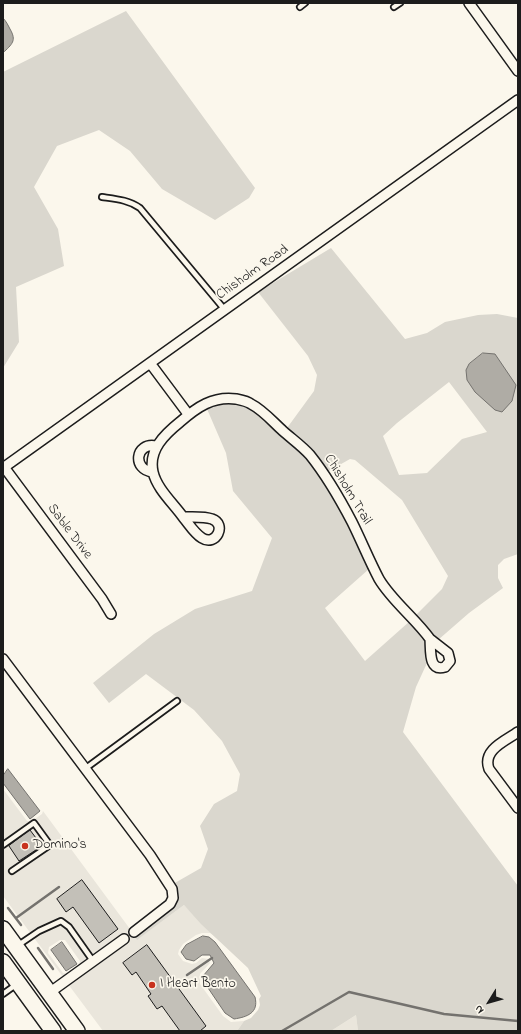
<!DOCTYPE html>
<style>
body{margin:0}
#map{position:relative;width:521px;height:1034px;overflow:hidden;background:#fbf7ec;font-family:"Indie Flower",sans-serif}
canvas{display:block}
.frame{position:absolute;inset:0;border:4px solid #1c1c1c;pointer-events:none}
.north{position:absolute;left:469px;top:982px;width:40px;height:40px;-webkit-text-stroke:3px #fbf7ec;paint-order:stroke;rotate:233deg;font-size:11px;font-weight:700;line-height:16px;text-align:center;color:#1c1c1c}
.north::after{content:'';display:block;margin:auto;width:14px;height:18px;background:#1c1c1c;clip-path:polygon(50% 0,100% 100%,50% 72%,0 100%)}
</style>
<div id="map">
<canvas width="521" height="1034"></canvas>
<div class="frame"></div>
<div class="north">N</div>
</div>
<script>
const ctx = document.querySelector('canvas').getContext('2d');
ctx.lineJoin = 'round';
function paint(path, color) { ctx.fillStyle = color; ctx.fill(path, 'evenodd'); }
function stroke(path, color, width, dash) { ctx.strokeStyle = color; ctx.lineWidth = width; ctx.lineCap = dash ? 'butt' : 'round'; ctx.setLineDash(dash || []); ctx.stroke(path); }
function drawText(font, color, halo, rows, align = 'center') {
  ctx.font = font + ' "Indie Flower",sans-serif'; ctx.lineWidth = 3.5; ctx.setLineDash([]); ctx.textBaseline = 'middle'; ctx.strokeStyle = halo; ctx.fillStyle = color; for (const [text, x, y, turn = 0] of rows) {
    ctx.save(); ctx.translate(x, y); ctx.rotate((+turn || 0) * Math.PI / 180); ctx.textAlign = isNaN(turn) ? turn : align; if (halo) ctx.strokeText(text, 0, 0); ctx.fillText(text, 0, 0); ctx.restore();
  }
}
paint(new Path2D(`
 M3 789 27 821H32L42 814 43 811 130 929 128 931 132 937 135 936 138 939 184 905 217 938 210 933H202L196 935 183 944 179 950 178 954 183 961 192 964 196 963 202 958 208 959 210 963 200 974V984L223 1016 231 1022 244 1021 237 1031H103L68 984 129 940 125 933 79 966 80 961 65 940H60L49 947 48 953 63 973 68 974 76 969 63 977 3 896Z
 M356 1015 358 1031H331Z`), '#eae6dc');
paint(new Path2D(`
 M126 11 255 188 249 198 215 220 162 189 130 151 99 130 57 146 34 187 58 229 64 266 16 287 19 342 3 368V72Z
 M331 248 405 339 427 333 445 322 478 315 497 314 518 318V554L504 559 498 565V578L503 588 469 613 438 640C430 633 424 623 416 615L442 589 448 576 402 500 355 460 350 459 327 472 312 451 287 428 314 391 317 375 308 356 258 292ZM449 382 487 432 462 439 427 473 399 475 383 436 397 423Z
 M221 403 239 404 248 407 265 420 305 457 317 473 347 522 369 569 325 608 365 661 410 621 425 641 427 663 416 687 403 732 518 886V1031H358L356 1015 331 1031H237L244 1021 251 1018 258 1010 260 1005 259 999 261 996 248 968 201 924 184 905 137 940 135 936 172 907 173 884 201 868 208 849 200 826 214 804 237 791 240 774 222 741 194 710 146 674 109 703 93 683 154 634 195 609 252 591 272 538 233 491 226 453 207 409Z`), '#dad7ce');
const water = new Path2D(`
 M3 18C6 21 8 25 10 29 17 41 12 44 3 53Z
 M483 353 495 354 516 385 512 401 502 412 495 410 475 392 467 380 466 370 469 364Z
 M8 769 40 811 30 819 3 783V776Z
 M203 936 209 937 215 942 255 997C259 1013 247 1017 234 1019L225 1013 204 982 203 976 214 963 210 955H202L194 961 186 959 181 952 186 945Z
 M62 942 77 964 66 971 51 950Z`);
paint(water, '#afaca5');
stroke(water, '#74726e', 1);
stroke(new Path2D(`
 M8 908 21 925
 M16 918 59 887
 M38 948 53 969
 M187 975 212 958
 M282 1031 349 992 444 1014 518 1021`), '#74726e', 2.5);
const building = new Path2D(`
 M30 830 42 846 19 861 9 846Z
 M82 880 118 929 99 943 73 907 66 912 57 899Z
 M147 945 206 1026 200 1031H180L162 1006 157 1009 148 996 151 994 136 972 132 975 123 963Z`);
paint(building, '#c3c0b8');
stroke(building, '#1c1c1c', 1);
const service = new Path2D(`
 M300 7 305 3
 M394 7 400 3
 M102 197C116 199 129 200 140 208L225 310
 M86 768 177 701
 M3 845 34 823 50 845 12 871
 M17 946 39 931 61 921 69 927 93 961
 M3 994 17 984`);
const minor = new Path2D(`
 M469 3 518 71
 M150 363 188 414
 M4 467 102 599 111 614
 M3 468 518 100
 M153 472C132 470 135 442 156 446
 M183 517C173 503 157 489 153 472 148 450 165 434 180 422 197 407 213 396 236 399 241 400 247 401 251 404 263 410 273 422 283 431 292 439 302 446 310 455 326 475 340 499 352 522 361 540 369 560 379 579 392 601 415 618 430 639
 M183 517C192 517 204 516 212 519 227 524 216 547 202 538 194 533 189 524 183 517Z
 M430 639 448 653 450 661 445 667C428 672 431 650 430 639Z
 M3 659 150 855 172 889 173 898 170 904 134 932
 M518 732C505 741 482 750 489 769L518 808
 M49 993 124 939`);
const primary = new Path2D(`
 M3 929 77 1031
 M3 962 53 1031`);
stroke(service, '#1c1c1c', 8);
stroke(minor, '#1c1c1c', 12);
stroke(primary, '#1c1c1c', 18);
stroke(service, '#fbf7ec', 4.5);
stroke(minor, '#fbf7ec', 9);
stroke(primary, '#fbf7ec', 15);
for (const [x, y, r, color] of [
 [25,846,4,"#c8321e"],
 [152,985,4,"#c8321e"]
]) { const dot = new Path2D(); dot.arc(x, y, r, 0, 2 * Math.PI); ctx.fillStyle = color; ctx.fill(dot); stroke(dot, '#fbf7ec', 1.5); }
drawText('14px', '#1c1c1c', '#fbf7ec', [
 ["Chisholm Road",253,273,-35],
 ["Chisholm Trail",347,490,59],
 ["Sable Drive",69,532,53]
]);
drawText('14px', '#1c1c1c', '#fbf7ec', [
 ["Domino's",33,846],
 ["I Heart Bento",160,985]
], 'left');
</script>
